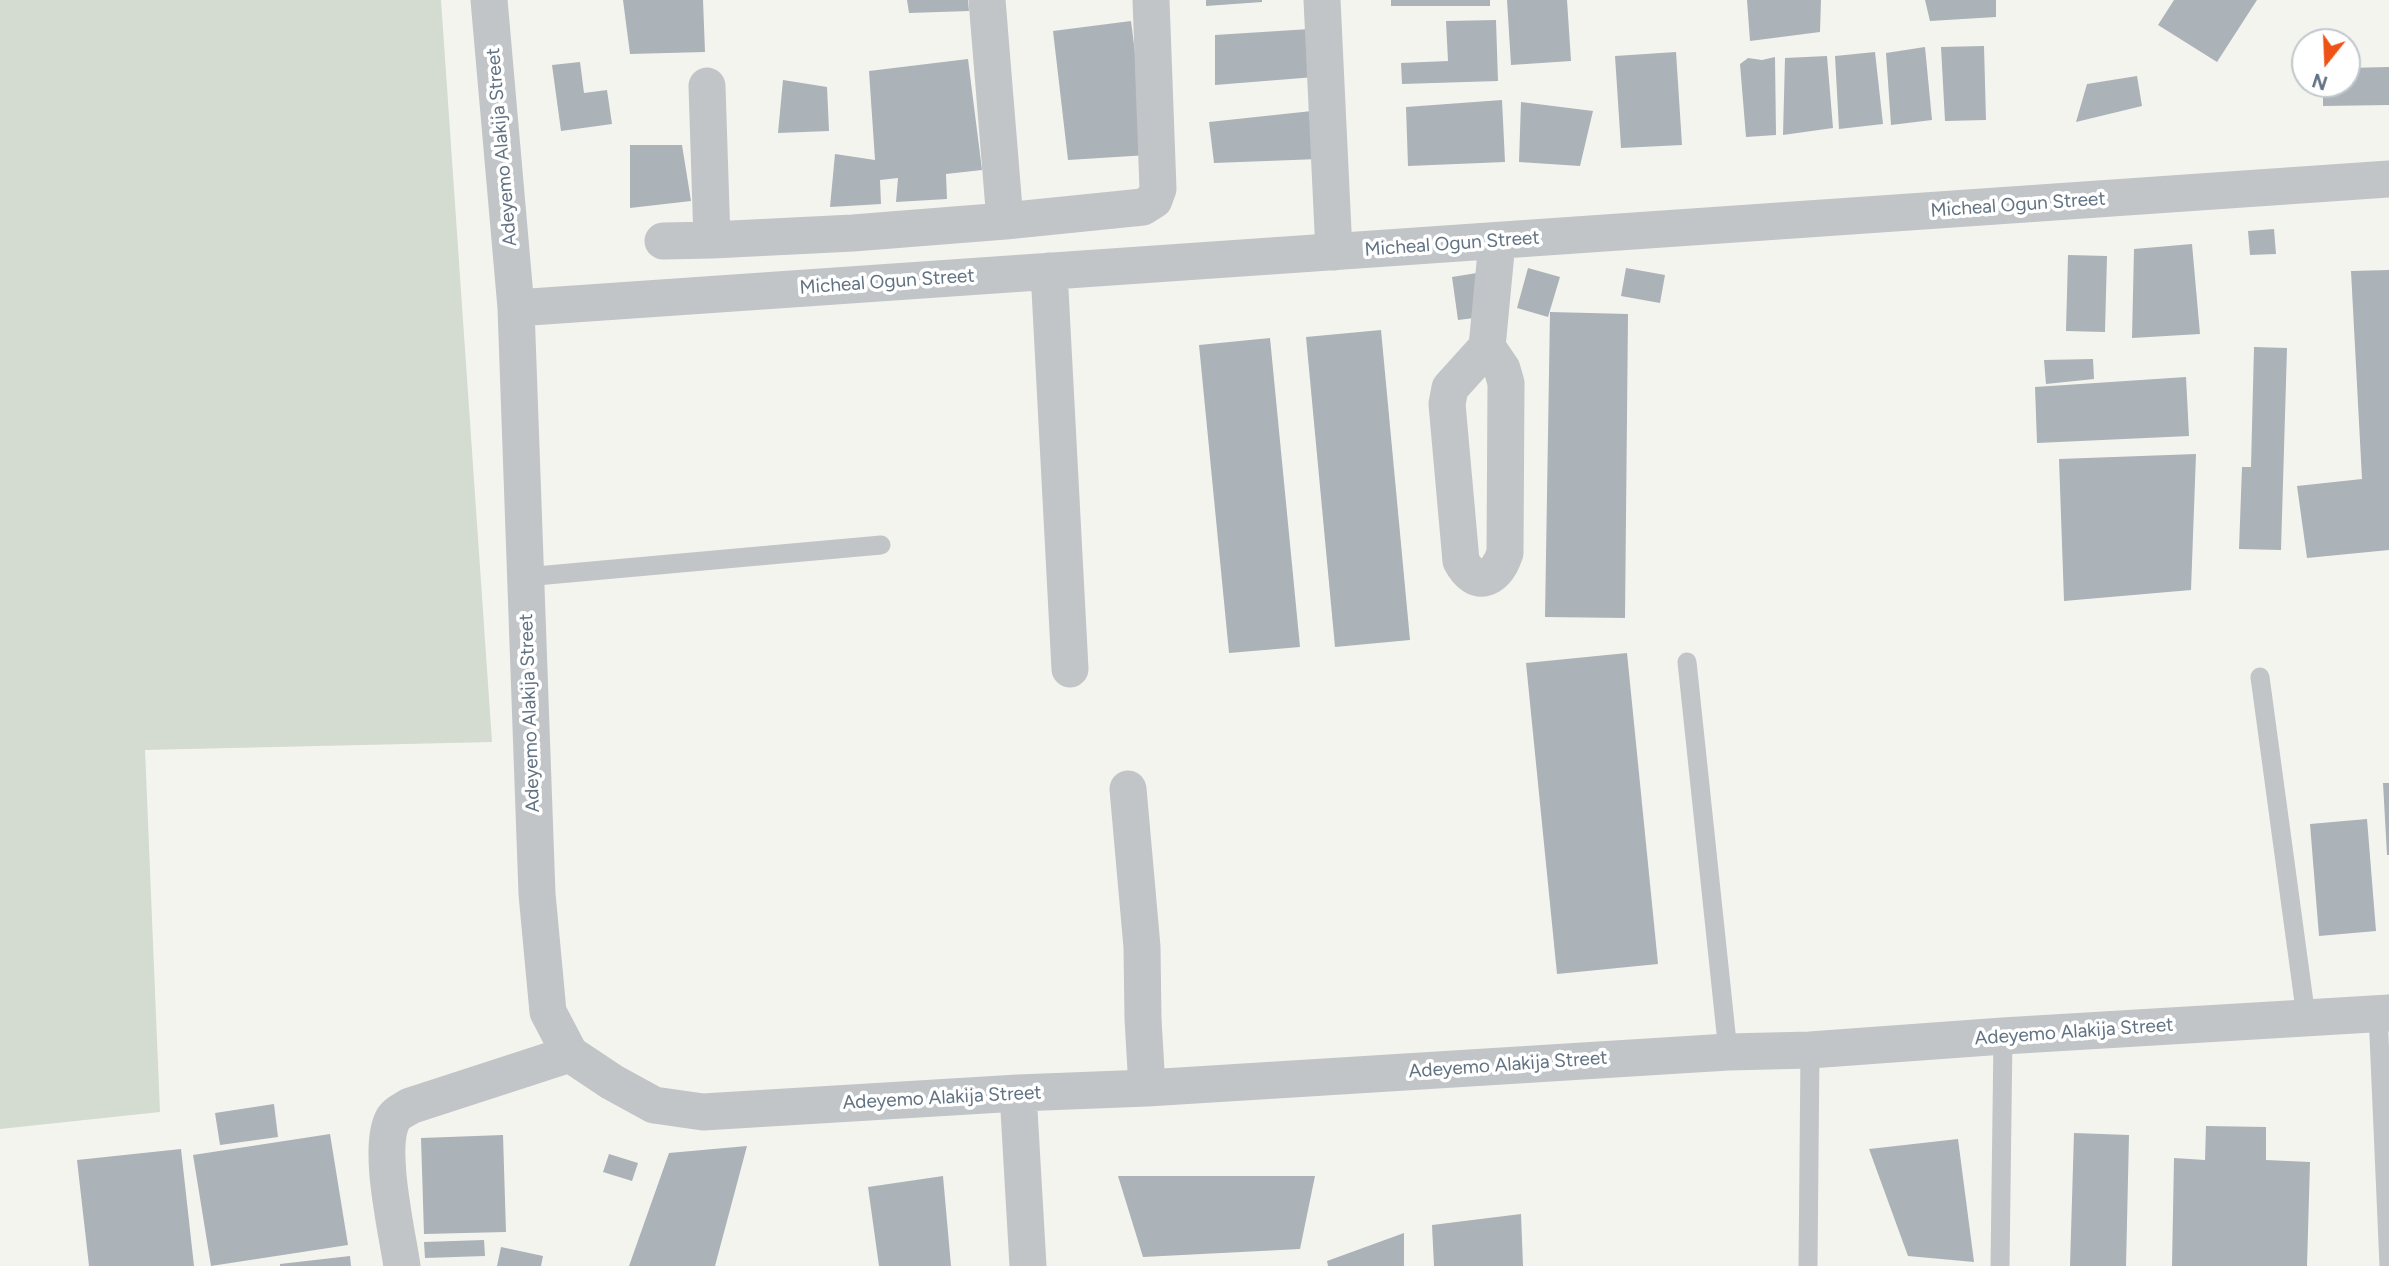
<!DOCTYPE html>
<style>
body{margin:0}
#map{position:relative;width:2389px;height:1266px;overflow:hidden;background:#f4f4ef;font-family:Figtree,sans-serif}
canvas{display:block}
.north{position:absolute;left:2291px;top:28px;width:70px;height:70px;box-sizing:border-box;background:#fff;border:2px solid #c0c7cd;border-radius:50%;rotate:198deg;font-size:19px;font-weight:700;line-height:28px;text-align:center;color:#617282}
.north::after{content:'';display:block;margin:auto;width:24px;height:32px;background:#ed5216;clip-path:polygon(50% 0,100% 100%,50% 72%,0 100%)}
</style>
<div id="map">
<canvas width="2389" height="1266"></canvas>
<div class="north">N</div>
</div>
<script>
const ctx = document.querySelector('canvas').getContext('2d');
ctx.lineJoin = 'round';
function paint(path, color) { ctx.fillStyle = color; ctx.fill(path, 'evenodd'); }
function stroke(path, color, width, dash) { ctx.strokeStyle = color; ctx.lineWidth = width; ctx.lineCap = dash ? 'butt' : 'round'; ctx.setLineDash(dash || []); ctx.stroke(path); }
function drawText(font, color, halo, rows, align = 'center') {
  ctx.font = font + ' Figtree,sans-serif'; ctx.lineWidth = 7; ctx.setLineDash([]); ctx.textBaseline = 'middle'; ctx.strokeStyle = halo; ctx.fillStyle = color; for (const [text, x, y, turn = 0] of rows) {
    ctx.save(); ctx.translate(x, y); ctx.rotate((+turn || 0) * Math.PI / 180); ctx.textAlign = isNaN(turn) ? turn : align; if (halo) ctx.strokeText(text, 0, 0); ctx.fillText(text, 0, 0); ctx.restore();
  }
}
paint(new Path2D(`
 M0 0H441L492 742 145 750 160 1112 0 1129Z`), '#d4dbd0');
paint(new Path2D(`
 M623 0H703L705 52 630 54Z
 M907 0H968L969 11 909 13Z
 M1206 0H1262V2L1206 6Z
 M1391 0H1490V6H1391Z
 M1507 0H1567L1571 61 1511 65Z
 M1747 0H1821L1820 32 1750 41Z
 M1925 0H1996V17L1930 21Z
 M2174 0H2257L2217 62 2158 25Z
 M1496 20 1498 81 1402 84 1401 63 1448 61 1446 21Z
 M1131 21 1148 155 1068 160 1053 31Z
 M1310 29 1315 77 1215 85V35Z
 M1984 46 1986 120 1945 121 1941 47Z
 M1925 47 1932 120 1891 125 1886 53Z
 M1676 52 1682 145 1621 148 1615 56Z
 M1875 52 1883 124 1839 129 1835 56Z
 M1827 56 1833 128 1783 135 1785 58Z
 M1775 57 1776 135 1746 137 1740 64 1748 58 1762 60Z
 M968 59 982 170 946 174 947 199 896 202 898 178 880 180 881 204 830 207 835 154 875 160 869 71Z
 M580 62 584 93 607 90 612 124 561 131 552 65Z
 M2389 67V105L2323 106V84H2347V68Z
 M2137 76 2142 106 2076 122 2087 84Z
 M783 80 827 87 829 131 778 133Z
 M1502 100 1505 162 1408 166 1406 107Z
 M1521 102 1593 111 1580 166 1519 162Z
 M1312 111 1319 159 1214 163 1209 122Z
 M630 145H682L691 201 630 208Z
 M2274 229 2276 254 2250 255 2248 231Z
 M2192 244 2200 334 2132 338 2134 249Z
 M2068 255 2107 256 2105 332 2066 331Z
 M1528 268 1560 277 1548 317 1517 308Z
 M1626 268 1665 275 1660 303 1621 296Z
 M2389 270V550L2307 558 2297 486 2362 479 2351 271Z
 M1483 272 1482 317 1458 320 1452 277Z
 M1550 312 1628 314 1625 618 1545 617Z
 M1381 330 1410 640 1335 647 1306 337Z
 M1270 338 1300 647 1229 653 1199 345Z
 M2254 347 2287 348 2281 550 2239 549 2242 467H2251Z
 M2093 359 2094 379 2046 384 2044 360Z
 M2186 377 2189 436 2037 443 2035 387Z
 M2196 454 2191 590 2064 601 2059 459Z
 M1627 653 1658 964 1557 974 1526 663Z
 M2383 783H2389V855H2387Z
 M2367 819 2376 931 2319 936 2310 824Z
 M274 1104 278 1137 220 1145 215 1113Z
 M2206 1126 2266 1127V1160L2310 1162 2307 1266H2172L2174 1158 2205 1160Z
 M2074 1133 2129 1135 2126 1266H2070Z
 M330 1134 348 1245 211 1266 193 1155Z
 M503 1135 506 1232 424 1234 421 1138Z
 M1958 1139 1974 1262 1908 1256 1869 1149Z
 M747 1146 715 1266H629L669 1153Z
 M181 1149 194 1266H89L77 1160Z
 M609 1154 638 1163 632 1181 603 1172Z
 M943 1176 951 1266H879L868 1187Z
 M1118 1176H1315L1300 1249 1143 1257Z
 M1521 1214 1523 1266H1434L1432 1225Z
 M1404 1233V1266H1328L1327 1261Z
 M484 1240 485 1256 425 1258 424 1242Z
 M501 1247 543 1256 541 1266H497Z
 M350 1256 351 1266H280V1264Z`), '#abb2b8');
stroke(new Path2D(`
 M525 577 881 545
 M1687 662 1728 1052
 M2260 677 2306 1017
 M2378 1013 2389 1266
 M1808 1266 1810 1050
 M2000 1266 2003 1036`), '#c1c5c8', 19);
stroke(new Path2D(`
 M489 0 516 308 537 894 548 1012 570 1054 612 1082 654 1105 703 1112 1018 1093 1147 1088 1728 1052 1810 1050 2003 1036 2389 1013
 M987 0 1005 221
 M1322 0 1334 252
 M707 86 712 240 853 233 1005 221 1143 207 1154 200 1158 189 1151 0
 M663 241 712 240
 M1049 271 1070 669
 M516 308 2389 179
 M1487 347 1502 369 1506 383 1505 553C1496 580 1476 589 1461 561L1447 404 1450 388 1487 347 1497 242
 M1128 789 1142 947 1143 1019 1147 1088
 M1018 1093 1028 1266
 M402 1266C397 1232 377 1147 393 1119 396 1113 404 1110 410 1106L570 1054`), '#c1c5c8', 37);
drawText('19px', '#617282', '#fff', [
 ["Adeyemo Alakija Street",502,147,-95],
 ["Micheal Ogun Street",2018,205,-4],
 ["Micheal Ogun Street",1452,244,-4],
 ["Micheal Ogun Street",887,282,-4],
 ["Adeyemo Alakija Street",530,713,-92],
 ["Adeyemo Alakija Street",2074,1032,-4],
 ["Adeyemo Alakija Street",1508,1065,-4],
 ["Adeyemo Alakija Street",942,1098,-3]
]);
</script>
